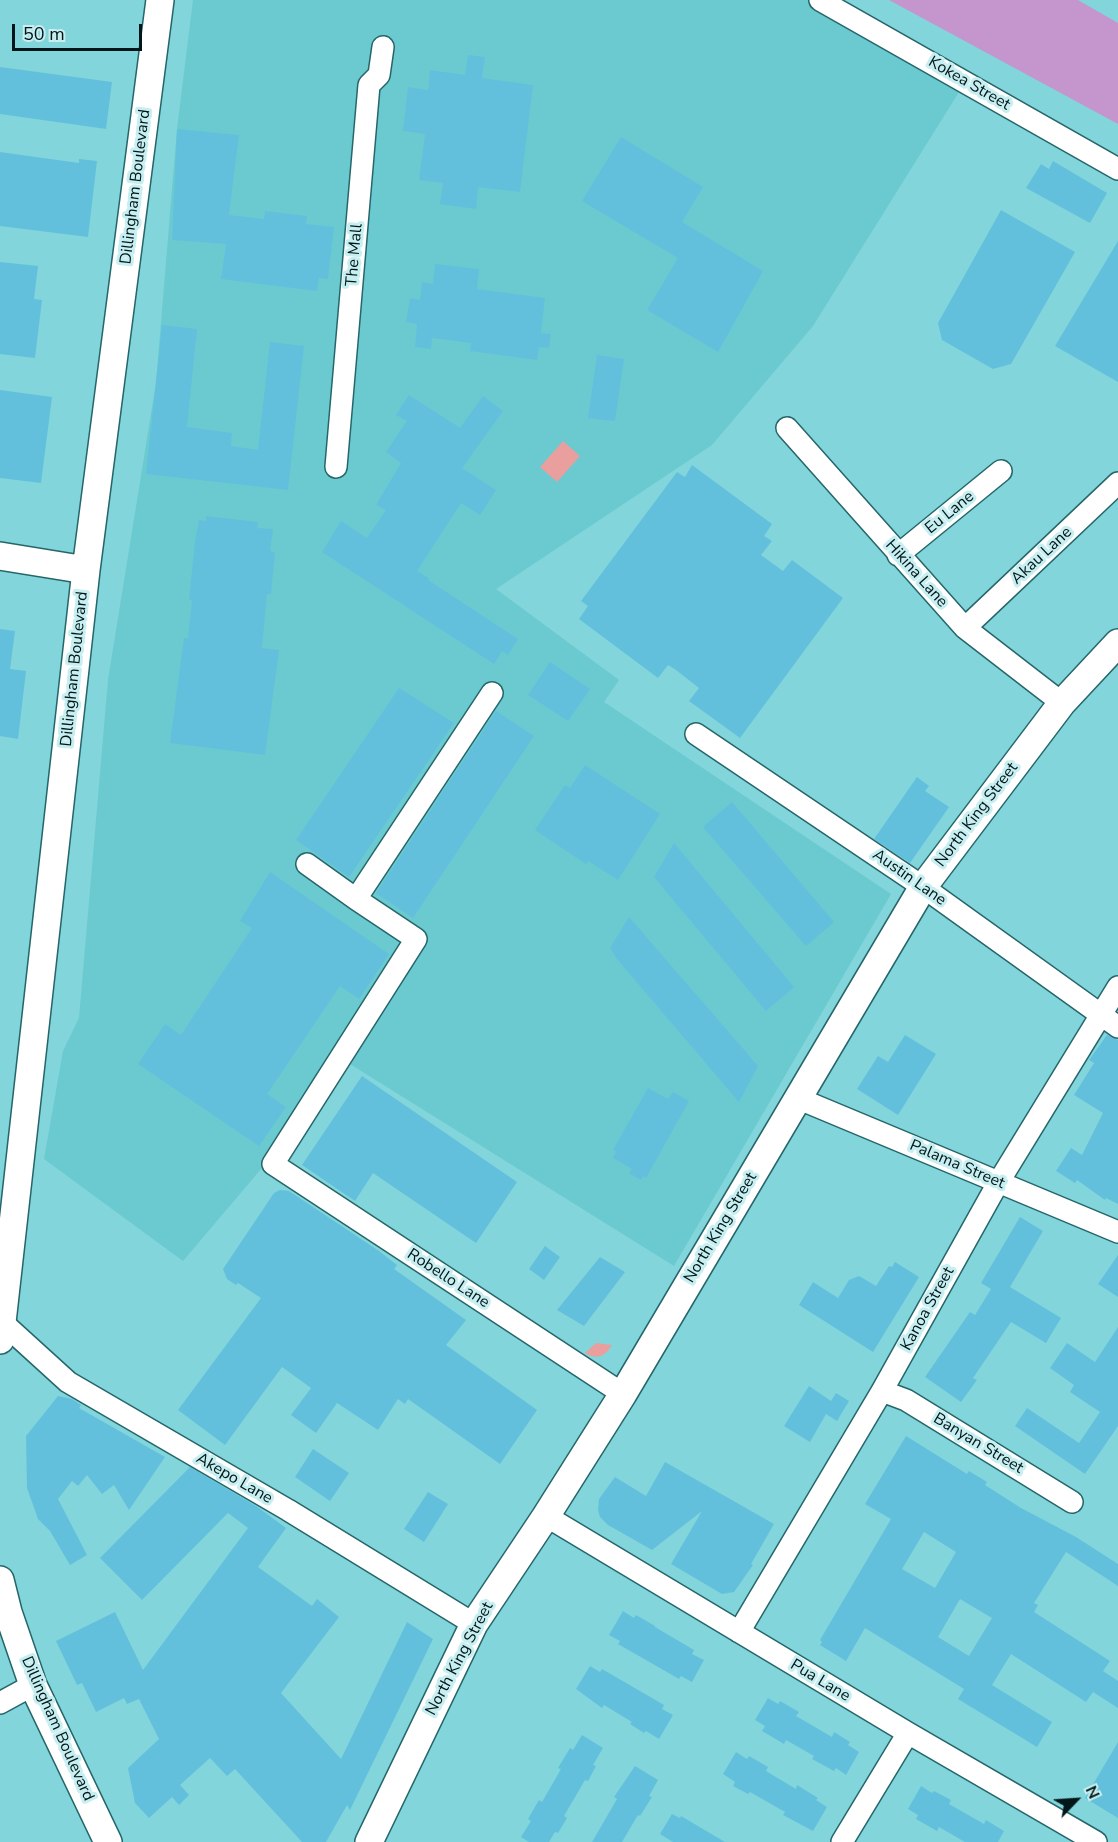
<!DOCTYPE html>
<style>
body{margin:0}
#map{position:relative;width:1118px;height:1842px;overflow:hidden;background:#82d5da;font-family:"Nunito Sans",sans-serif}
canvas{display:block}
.north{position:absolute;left:1046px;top:1770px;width:60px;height:60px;-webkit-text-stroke:4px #c7eef0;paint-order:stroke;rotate:65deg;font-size:16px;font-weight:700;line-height:24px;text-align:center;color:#001618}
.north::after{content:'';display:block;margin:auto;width:21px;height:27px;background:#001618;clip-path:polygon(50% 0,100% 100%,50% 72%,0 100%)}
.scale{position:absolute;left:12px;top:24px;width:130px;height:27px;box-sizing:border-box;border:3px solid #001618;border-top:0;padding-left:8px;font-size:18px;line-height:21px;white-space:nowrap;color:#001618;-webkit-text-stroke:4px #c7eef0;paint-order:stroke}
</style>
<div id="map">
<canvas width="1118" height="1842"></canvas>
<div class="north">N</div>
<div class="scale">50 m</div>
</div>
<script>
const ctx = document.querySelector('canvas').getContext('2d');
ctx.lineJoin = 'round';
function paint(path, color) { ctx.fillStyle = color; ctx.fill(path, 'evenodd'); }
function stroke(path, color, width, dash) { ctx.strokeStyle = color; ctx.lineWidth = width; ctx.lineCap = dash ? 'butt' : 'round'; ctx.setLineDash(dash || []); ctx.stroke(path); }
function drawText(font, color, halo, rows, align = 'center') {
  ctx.font = font + ' "Nunito Sans",sans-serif'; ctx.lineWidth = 6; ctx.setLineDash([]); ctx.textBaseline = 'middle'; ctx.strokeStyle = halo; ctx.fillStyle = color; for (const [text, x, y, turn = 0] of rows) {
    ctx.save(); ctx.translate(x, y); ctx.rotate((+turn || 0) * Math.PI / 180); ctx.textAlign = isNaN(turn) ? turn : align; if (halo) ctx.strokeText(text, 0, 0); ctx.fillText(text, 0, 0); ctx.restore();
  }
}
paint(new Path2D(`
 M193 0H808L964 84 813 326 712 445 496 589 619 680 604 702 891 894 674 1266 350 1064 183 1261 44 1159 63 1051 79 1018 108 680 156 383 177 129Z`), '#6acad0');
paint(new Path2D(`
 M563 441 580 456 557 482 540 467Z
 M596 1343 612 1345C605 1357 597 1360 585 1353Z`), '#e89f9d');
paint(new Path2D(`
 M889 0H1078L1118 23V124Z`), '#c595ce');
paint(new Path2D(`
 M468 55 485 57 482 78 533 85 520 192 478 187 476 209 440 204 443 183 419 180 425 134 403 131 408 87 428 90 430 70 465 75Z
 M0 67 112 82 106 129 0 114Z
 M177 129 239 135 229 215 264 219 265 211 307 216 306 224 334 227 328 279 319 278 317 291 221 279 226 244 172 240Z
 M621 137 703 187 682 222 763 271 718 352 647 310 678 258 582 201Z
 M0 152 79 163V159L97 161 88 237 0 226Z
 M1053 161 1107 193 1090 223 1026 188 1041 164 1049 169Z
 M1001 210 1075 252 1011 364 993 369 942 340 938 323Z
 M1118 241V382L1055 346Z
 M0 262 38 266 34 299 42 300 35 358 0 354Z
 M435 264 479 269 477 289 545 298 541 333 551 334 549 348 539 347 537 360 470 351 471 343 432 338 431 349 415 347 417 324 406 322 410 298 420 300 422 282 433 284Z
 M162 325 197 329 187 427 232 433 231 446 258 450 270 342 304 346 288 490 146 474Z
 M597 355 624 359 615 421 588 418Z
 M0 390 52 397 41 483 0 478Z
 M409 395 460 428 483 396 503 411 462 468 496 490 480 515 461 503 417 571 429 578 428 580 518 639 508 655 502 651 494 664 322 552 341 521 367 538 386 510 376 505 401 463 386 452 407 421 396 415Z
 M692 465 772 524 764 536 772 541 761 555 783 571 792 560 843 598 740 738 689 701 699 688 676 670 668 665 658 678 579 619 588 606 581 601 677 472 685 477Z
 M206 516 258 522 257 528 273 529 270 551 275 552 271 594H267L262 648 279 650 265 755 170 743 184 638H188L192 600H189L195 542 199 520 206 521Z
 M0 629 15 631 10 669 26 671 18 739 0 736Z
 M550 662 590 689 568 721 528 695Z
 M399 688 454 723 349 877 296 840Z
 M496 711 534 736 413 918 376 893Z
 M585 765 660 814 618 880 588 861 586 864 535 830 565 785 570 788Z
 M917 777 929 786 925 791 949 807 910 863 874 839Z
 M732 802 834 922 806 946 703 827Z
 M674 843 794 987 766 1011 654 877Z
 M270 872 389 954 359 999 340 986 267 1094 286 1107 259 1146 138 1064 165 1024 181 1035 252 928 240 921Z
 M629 917 758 1066 739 1102 617 959 610 948Z
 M905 1035 936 1054 898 1115 857 1089 878 1056 888 1062Z
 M1107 1035 1118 1040V1204L1106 1198 1105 1200 1077 1180 1075 1183 1056 1171 1071 1148 1082 1155 1103 1113 1074 1095 1094 1063 1089 1060Z
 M362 1076 517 1182 476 1243 373 1173 355 1201 302 1165Z
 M648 1088 668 1099 673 1092 689 1101 646 1178 643 1176 641 1180 629 1173 632 1169 613 1158 616 1151 613 1150Z
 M280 1190 289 1191 379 1251 397 1265 394 1269 466 1320 446 1345 537 1410 500 1464 408 1399 405 1404 398 1399 378 1430 337 1403 316 1433 291 1415 311 1388 282 1367 225 1445 178 1410 261 1298 238 1283 236 1285 227 1279 223 1269 274 1193Z
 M1020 1217 1043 1231 1010 1287 1061 1318 1046 1343 1011 1322 973 1378 977 1380 961 1402 925 1377 970 1312 975 1315 991 1289 981 1283Z
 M545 1246 560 1257 544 1280 529 1269Z
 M1118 1255V1297L1098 1284Z
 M600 1257 625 1272 584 1326 557 1310Z
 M895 1262 919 1277 873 1352 799 1305 813 1282 838 1298 849 1280 859 1276 876 1286 889 1266 892 1267Z
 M1118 1327V1426L1085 1474 1015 1426 1027 1408 1079 1443 1100 1412 1070 1392 1074 1385 1050 1368 1067 1343 1095 1362Z
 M809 1386 831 1401 836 1393 849 1401 837 1421 826 1414 810 1442 784 1426Z
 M58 1396 72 1399 81 1405 79 1408 165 1457 129 1510 114 1485 102 1494 87 1475 78 1486 72 1481 58 1499 87 1555 70 1565 50 1531 38 1519 27 1488 26 1436Z
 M906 1436 967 1474 969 1471 987 1482 985 1485 1021 1508 1076 1537 1118 1564V1586L1066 1552 1034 1603 1038 1605 1034 1612 1110 1661 1103 1671 1118 1681V1708L1093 1692 1086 1702 1011 1654 992 1685 1052 1722 1037 1747 958 1699 964 1689 865 1628 846 1661 820 1645 822 1642 820 1640 891 1519 865 1504ZM924 1532 956 1552 935 1588 902 1569ZM960 1599 992 1618 969 1656 938 1637Z
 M313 1449 349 1473 330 1501 295 1477Z
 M665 1462 774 1524 751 1564 753 1565 734 1592 722 1594 671 1564 702 1511 652 1550 608 1525 600 1517 598 1510 599 1499 615 1477 646 1496Z
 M190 1467 256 1506 286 1528 258 1567 312 1606 317 1599 339 1617 281 1693 341 1759 407 1622 433 1639 350 1810 347 1805 326 1842H302L235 1769 227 1776 210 1758 180 1785 189 1795 179 1805 172 1797 149 1818 135 1803 128 1768 159 1739 139 1699 127 1704 124 1698 96 1712 82 1683 77 1685 56 1641 115 1612 143 1670 248 1528 228 1513 142 1600 100 1558Z
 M428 1492 448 1504 424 1542 404 1529Z
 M623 1611 634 1618 636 1615 655 1626V1627L694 1650 692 1654 704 1660 692 1682 681 1676 679 1679 618 1644 620 1641 609 1635Z
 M590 1666 600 1672 602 1669 664 1705 662 1709 673 1715 659 1739 646 1731 644 1733 630 1724 632 1722 604 1705 602 1708 576 1689Z
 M768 1698 778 1704 780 1701 799 1712 796 1716 832 1737 834 1732 850 1742 848 1745 859 1752 846 1775 836 1768 834 1771 812 1759 814 1756 786 1740 784 1744 762 1731 765 1726 755 1720Z
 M582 1735 603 1748 593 1765 596 1766 588 1781 585 1780 564 1816 567 1818 558 1833 555 1832 549 1842H529L521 1837 531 1821 528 1819 539 1800 542 1802 561 1769 558 1768 570 1748 573 1750Z
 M1118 1742V1818L1085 1798Z
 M736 1752 747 1759 749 1756 768 1767 766 1771 796 1789 797 1785 818 1798 816 1800 827 1807 813 1831 783 1815 785 1812 750 1792 748 1794 733 1786 735 1782 723 1774Z
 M635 1766 658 1780 649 1796 652 1797 640 1816 638 1815 622 1842H592L617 1799 614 1797Z
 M921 1786 932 1793 934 1791 951 1800 949 1804 984 1824 986 1820 1004 1831 998 1842H965L939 1827 937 1831 916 1819 918 1815 908 1809Z
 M672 1814 680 1818 681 1816 725 1842H673L660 1834Z`), '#63c0dd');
const minor = new Path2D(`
 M820 0 1118 169
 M787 428 965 628 1062 703
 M336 467 369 85 379 75 383 47
 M898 555 1001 471
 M965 628 1118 483
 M492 693 356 899 416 939 273 1164 623 1394
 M696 734 923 887 1118 1027
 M307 864 356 899
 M797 1098 1118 1232
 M2 1322 68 1382 288 1510 474 1624
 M882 1391 906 1400 1072 1502
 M546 1516 908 1733 1096 1842
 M739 1632 882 1391 998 1183 1118 987
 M0 1703 33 1685
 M842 1842 908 1733`);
const major = new Path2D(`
 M0 556 86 570
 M0 1340 86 570 160 0
 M0 1580 8 1612 33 1685 108 1842
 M369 1842 474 1624 546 1516 623 1394 923 887 1062 703 1118 643`);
stroke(minor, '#25666a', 24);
stroke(major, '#25666a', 30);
stroke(minor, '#fff', 21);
stroke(major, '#fff', 27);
drawText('16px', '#001618', '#c7eef0', [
 ["Kokea Street",969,84,30],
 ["Dillingham Boulevard",136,187,-83],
 ["The Mall",355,255,-85],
 ["Eu Lane",950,513,-39],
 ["Akau Lane",1042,556,-43],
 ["Hikina Lane",916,574,48],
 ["Dillingham Boulevard",75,669,-84],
 ["North King Street",977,815,-53],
 ["Austin Lane",909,878,35],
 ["Palama Street",957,1165,23],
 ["North King Street",721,1228,-59],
 ["Robello Lane",448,1279,33],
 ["Kanoa Street",928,1309,-61],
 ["Banyan Street",978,1444,31],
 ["Akepo Lane",234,1479,30],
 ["North King Street",460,1659,-62],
 ["Pua Lane",820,1681,31],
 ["Dillingham Boulevard",57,1729,66]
]);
</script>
